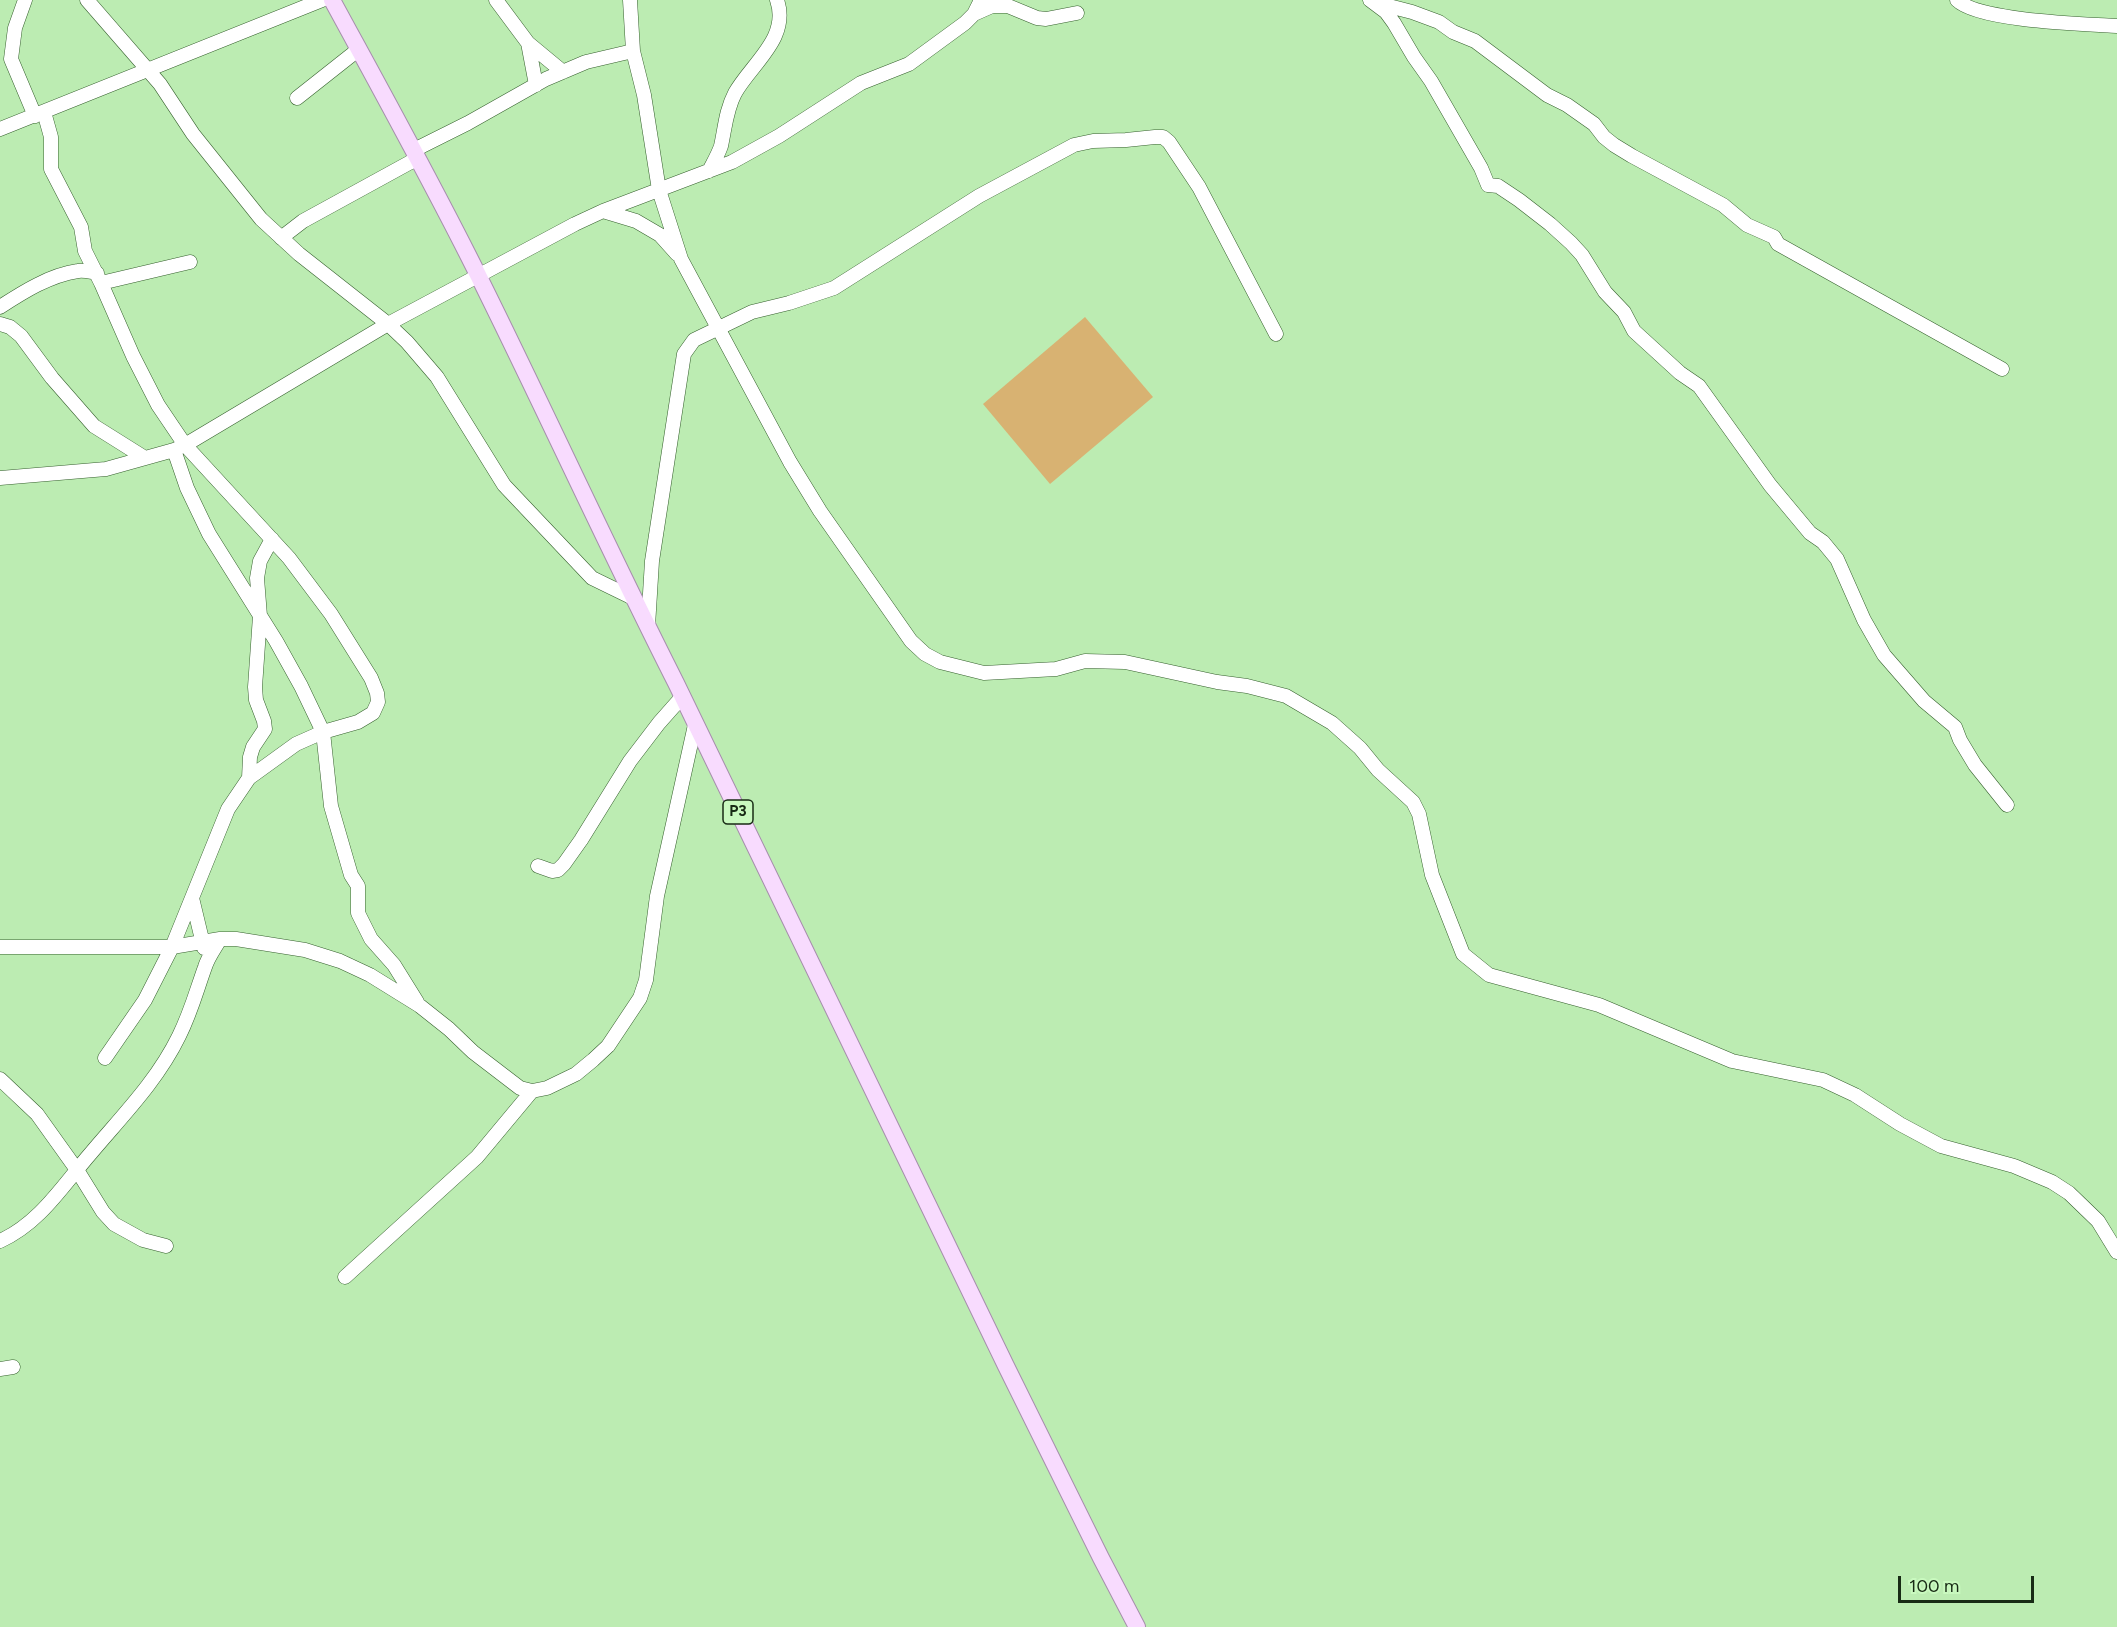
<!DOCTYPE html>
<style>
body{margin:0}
#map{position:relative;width:2117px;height:1627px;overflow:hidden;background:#bcecb2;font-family:Figtree,sans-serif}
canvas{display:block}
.scale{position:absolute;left:1898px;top:1576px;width:136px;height:27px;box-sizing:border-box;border:3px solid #182b15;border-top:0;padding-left:8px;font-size:18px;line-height:21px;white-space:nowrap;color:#182b15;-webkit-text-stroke:4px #c9f9bf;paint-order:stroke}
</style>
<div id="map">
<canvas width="2117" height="1627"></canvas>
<div class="scale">100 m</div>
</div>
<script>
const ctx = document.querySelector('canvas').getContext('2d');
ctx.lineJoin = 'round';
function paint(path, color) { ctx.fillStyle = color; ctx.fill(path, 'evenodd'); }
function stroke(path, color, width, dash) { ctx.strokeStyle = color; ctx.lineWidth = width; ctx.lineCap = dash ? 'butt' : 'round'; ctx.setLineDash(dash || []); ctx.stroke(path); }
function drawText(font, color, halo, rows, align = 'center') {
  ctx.font = font + ' Figtree,sans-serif'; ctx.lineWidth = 4.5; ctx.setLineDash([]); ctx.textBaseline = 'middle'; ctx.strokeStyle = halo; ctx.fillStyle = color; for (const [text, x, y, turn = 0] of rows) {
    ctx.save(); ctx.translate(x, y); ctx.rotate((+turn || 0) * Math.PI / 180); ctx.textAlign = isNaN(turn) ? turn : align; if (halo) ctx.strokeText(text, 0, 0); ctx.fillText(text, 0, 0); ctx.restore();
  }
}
paint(new Path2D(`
 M1085 317 1153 397 1050 484 983 404Z`), '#d8b272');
const minor = new Path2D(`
 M25 0 15 28 11 59 35 116
 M87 0 160 84 193 134 261 219 299 254 388 324 407 342 437 377 504 485 592 578 633 598
 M496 0 528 43 563 72
 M630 0 633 51 644 95 659 190 681 259 790 462 820 511 911 641 925 654 940 662 984 673 1056 669 1085 661 1125 662 1217 682 1247 686 1286 696 1332 723 1360 748 1378 770 1413 802 1419 814 1432 875 1463 954 1489 975 1599 1005 1732 1061 1823 1080 1855 1095 1900 1124 1941 1146 2014 1166 2052 1182 2069 1193 2098 1221 2117 1252
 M1370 0 1386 12 1394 23 1414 57 1431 81 1481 168 1488 185 1498 186 1519 200 1550 224 1571 243 1582 255 1605 292 1624 312 1634 331 1680 373 1699 386 1770 485 1810 533 1823 542 1837 559 1864 620 1884 655 1924 701 1955 727 1960 740 1975 765 2007 805
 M1957 0C1978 21 2084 24 2117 26
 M1377 3 1412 12 1439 22 1453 32 1475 41 1547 95 1567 105 1594 124 1604 137 1614 145 1632 156 1723 205 1747 225 1774 237 1778 244 2002 369
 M974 14 992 6H1008L1037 18 1046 19 1077 13
 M528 43 536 85
 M297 98 359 49
 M44 112 51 137V169L81 227 85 251 101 283 190 262
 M0 129 322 0
 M414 150 468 123 546 79 586 62 633 51
 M709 171C713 163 718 155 721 146 725 128 726 110 735 93 752 63 790 38 777 0
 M603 211 636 221 660 235 677 254
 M281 238 303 221 418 158
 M101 283 133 356 158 405 185 445 289 558 331 614 371 678 377 693 378 702 373 713 358 722 323 732 296 744 249 778 228 809 172 947 145 1000 105 1058
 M0 307C23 292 50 275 78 271 84 270 91 272 97 273
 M0 324 10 327 21 336 52 378 94 426 145 458
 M174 450 187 488 209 534 276 641 301 686 323 732 331 806 351 875 358 886V913L371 939 394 965 417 1002
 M0 478 106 469 174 450 185 445 388 324 575 224 603 211 732 162 779 136 861 83 909 64 965 23 974 14 981 0
 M648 626 652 561 684 354 694 340 752 312 789 303 834 288 979 196 1074 145 1093 141 1126 140 1155 137H1163L1169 142 1199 187 1276 334
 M249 778 250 757 253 747 265 729 264 721 256 700 255 687 260 616 257 578 260 561 272 539
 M538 866 552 871 558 870 564 864 581 840 630 761 659 723 682 697
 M192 898 204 948
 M0 947H172L220 939H236L305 950 340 961 370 975 420 1006 449 1029 473 1052 520 1088 532 1091 547 1088 576 1074 593 1060 608 1046 640 998 646 980 657 896 695 725
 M0 1079 37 1114 77 1170 103 1212 114 1224 143 1240 166 1246
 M0 1241C40 1223 63 1185 91 1153 123 1115 157 1081 179 1036 191 1012 196 992 205 967 208 957 215 948 220 939
 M345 1277 477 1157 532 1091
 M0 1369 13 1367`);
const major = new Path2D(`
 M332 0C382 92 433 184 479 277 546 412 608 549 676 683L1006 1366 1101 1558 1137 1627`);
stroke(minor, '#36602e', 15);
stroke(major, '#a68eac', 18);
stroke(minor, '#fff', 14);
stroke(major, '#f8dbfe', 16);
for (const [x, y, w] of [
 [738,812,30]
]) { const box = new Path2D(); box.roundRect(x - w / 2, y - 12, w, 24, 4.5); ctx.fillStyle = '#c9f9bf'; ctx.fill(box); stroke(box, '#182b15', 1.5); }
drawText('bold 15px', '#182b15', null, [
 ["P3",738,812]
]);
</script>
